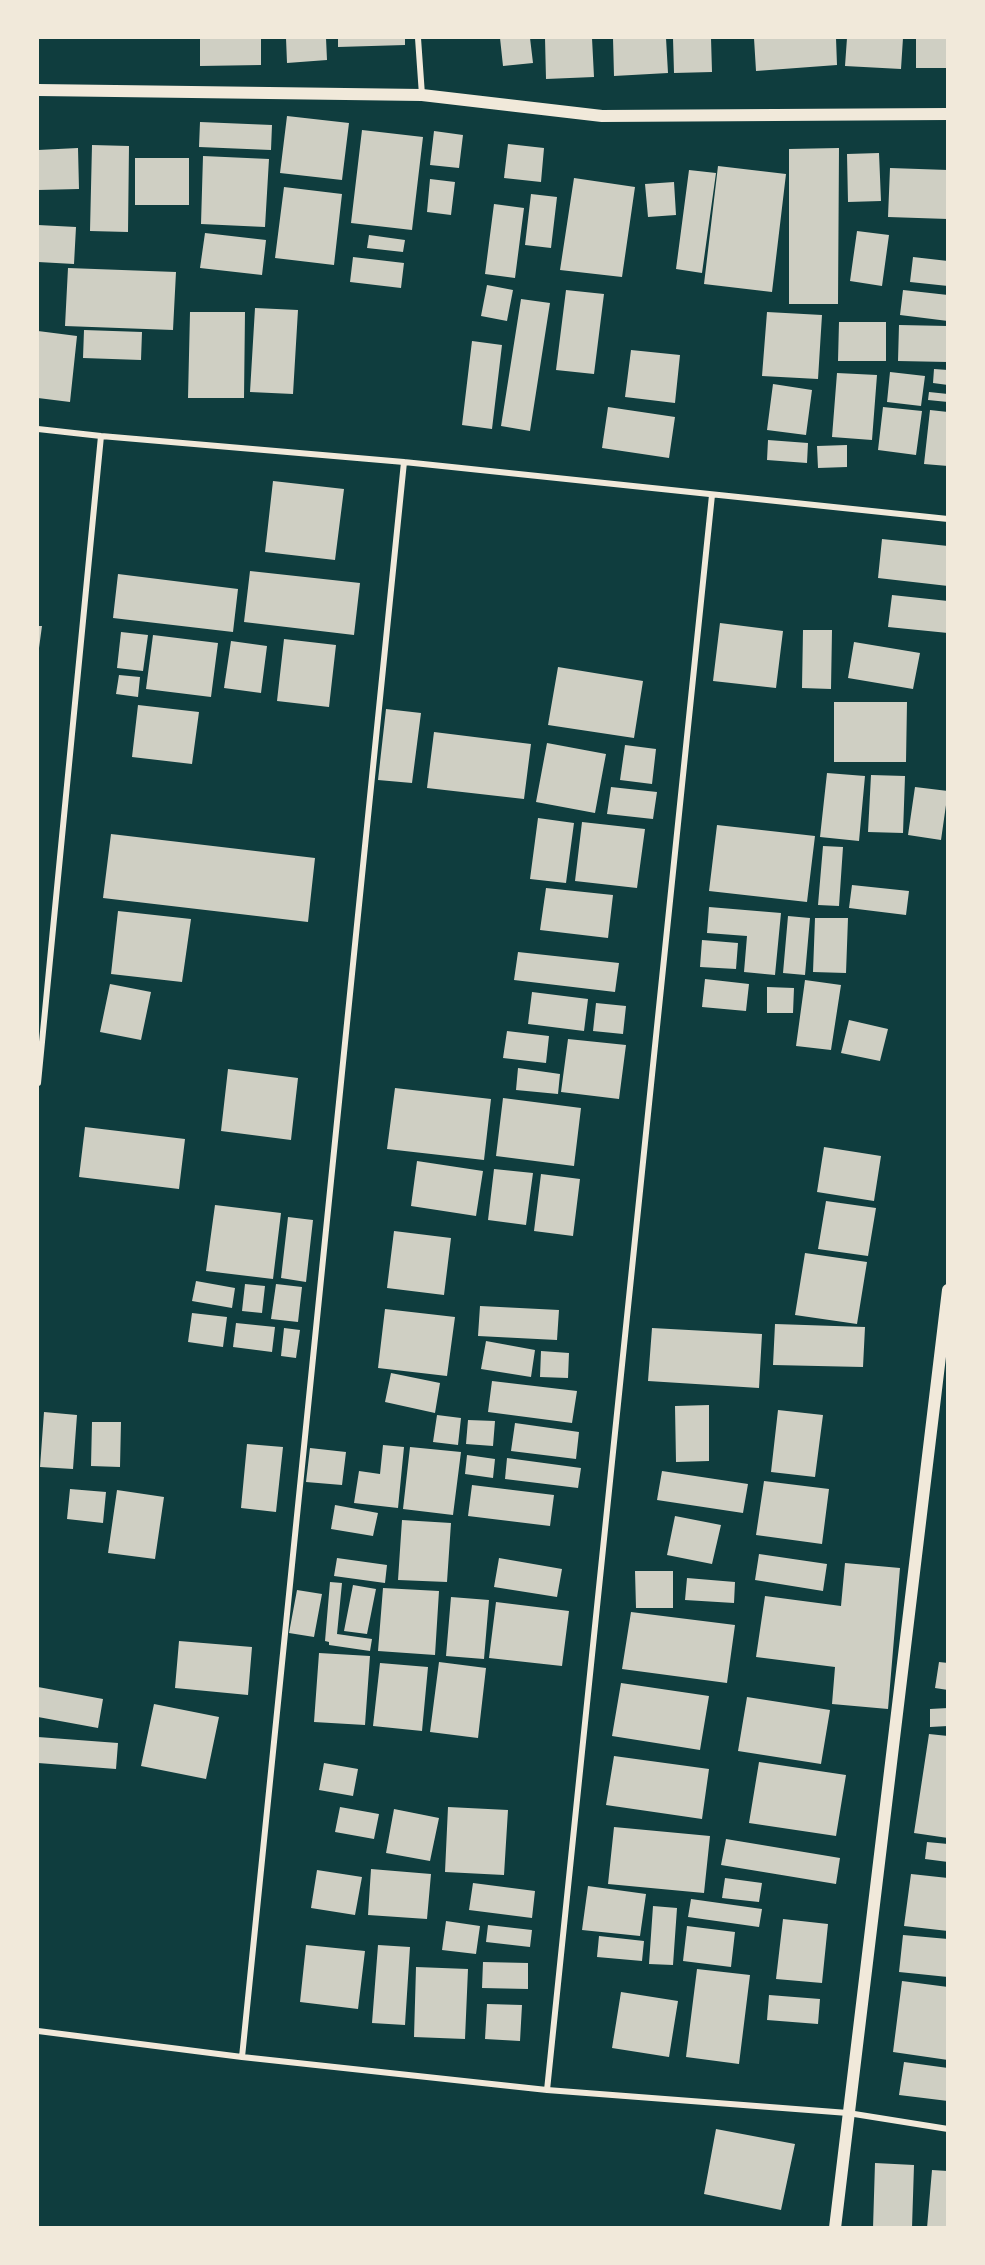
<!DOCTYPE html>
<style>
body{margin:0}
#map{position:relative;width:985px;height:2265px;overflow:hidden;background:#0f3d3e;font-family:Arial,sans-serif}
canvas{display:block}
.frame{position:absolute;inset:0;border:39px solid #f1e9da;pointer-events:none}
</style>
<div id="map">
<canvas width="985" height="2265"></canvas>
<div class="frame"></div>
</div>
<script>
const ctx = document.querySelector('canvas').getContext('2d');
ctx.lineJoin = 'round';
function paint(path, color) { ctx.fillStyle = color; ctx.fill(path, 'evenodd'); }
function stroke(path, color, width, dash) { ctx.strokeStyle = color; ctx.lineWidth = width; ctx.lineCap = dash ? 'butt' : 'round'; ctx.setLineDash(dash || []); ctx.stroke(path); }
paint(new Path2D(`
 M200 38H261V65L200 66Z
 M286 38H326L327 60 287 63Z
 M338 38H405V45L338 47Z
 M500 38H530L533 63 503 66Z
 M545 38H592L594 77 546 79Z
 M613 38H666L668 73 614 76Z
 M673 38H711L712 72 674 73Z
 M754 38H836L837 65 756 71Z
 M847 38H903L901 69 845 66Z
 M916 38H948V68H916Z
 M287 116 349 123 342 180 280 173Z
 M200 122 272 125 271 150 199 147Z
 M362 130 423 137 412 230 351 223Z
 M434 131 463 135 459 168 430 165Z
 M508 144 544 148 541 182 504 178Z
 M92 145 129 146 128 232 90 231Z
 M78 148 79 189 38 190V150Z
 M839 148 838 304H789V149Z
 M879 153 881 201 848 202 847 154Z
 M203 156 269 159 265 227 201 224Z
 M135 158H189V205H135Z
 M718 166 786 174 772 292 704 284Z
 M890 168 948 170V219L888 217Z
 M689 170 716 173 702 273 676 269Z
 M574 178 635 187 622 277 560 270Z
 M430 179 455 182 451 215 427 212Z
 M674 182 676 215 648 217 645 184Z
 M284 187 342 194 334 265 275 258Z
 M531 194 557 197 551 248 525 245Z
 M494 204 524 208 515 278 485 274Z
 M38 225 76 227 74 264 38 262Z
 M857 231 889 235 882 286 850 281Z
 M205 233 266 240 262 275 200 268Z
 M369 235 405 240 403 252 367 248Z
 M353 257 404 263 401 288 350 282Z
 M913 257 948 261V286L910 282Z
 M68 268 176 272 173 330 65 326Z
 M487 285 513 290 507 321 481 316Z
 M566 290 604 294 594 374 556 370Z
 M903 290 948 295V321L900 315Z
 M521 299 550 303 530 431 501 426Z
 M255 308 298 310 293 394 250 392Z
 M190 312H245L244 398H188Z
 M767 312 822 315 818 379 762 376Z
 M839 322H886V361H838Z
 M899 325 948 326V362L898 361Z
 M84 330 142 332 141 360 83 358Z
 M38 331 77 336 70 402 38 398Z
 M472 341 502 345 492 429 462 425Z
 M631 350 680 355 675 403 625 397Z
 M934 369 948 370V385L933 383Z
 M890 372 925 376 921 406 887 402Z
 M837 373 877 375 872 440 832 437Z
 M773 384 812 390 806 435 767 430Z
 M929 392 948 394V402L928 400Z
 M608 407 675 417 669 458 602 448Z
 M883 407 922 411 916 455 878 450Z
 M930 410 948 412V466L924 464Z
 M768 440 808 443 807 463 767 460Z
 M847 445V467L818 468 817 446Z
 M273 481 344 489 335 560 265 552Z
 M882 539 948 546V586L878 578Z
 M250 571 360 583 354 635 244 622Z
 M118 574 238 589 233 632 113 618Z
 M892 595 948 601V633L888 627Z
 M720 623 783 631 776 688 713 681Z
 M38 626H42L39 648H38Z
 M803 630H832L831 689 802 688Z
 M121 632 148 635 143 671 117 668Z
 M153 635 218 643 211 697 146 689Z
 M284 639 336 645 329 707 277 701Z
 M231 641 267 646 261 693 224 688Z
 M854 642 920 653 913 689 848 678Z
 M558 667 643 681 634 738 548 725Z
 M119 675 140 677 138 697 116 694Z
 M834 702H907L906 762H834Z
 M138 705 199 712 192 764 132 757Z
 M386 709 421 713 412 783 378 780Z
 M434 732 531 744 524 799 427 788Z
 M547 743 606 754 595 813 536 802Z
 M625 745 656 749 652 784 620 780Z
 M827 773 865 776 859 841 820 837Z
 M871 775 905 776 903 833 868 832Z
 M611 787 657 792 653 819 607 814Z
 M915 787 948 791 941 840 908 835Z
 M538 818 574 823 566 883 530 879Z
 M582 822 645 829 637 888 575 881Z
 M717 825 815 836 807 902 709 891Z
 M111 834 315 858 308 922 103 898Z
 M823 846 843 847 839 906 818 905Z
 M852 885 909 891 906 915 849 908Z
 M546 888 613 895 608 938 540 930Z
 M709 907 781 913 775 975 744 972 747 936 707 933Z
 M118 911 191 919 182 982 111 974Z
 M788 916 810 918 805 975 783 973Z
 M815 918H848L846 973 813 972Z
 M702 940 738 943 736 969 700 967Z
 M518 952 619 963 615 992 514 980Z
 M705 979 749 984 746 1011 702 1007Z
 M805 980 841 985 831 1050 796 1046Z
 M110 984 151 992 141 1040 100 1032Z
 M767 987 794 988 793 1013H767Z
 M532 992 588 999 584 1031 528 1024Z
 M596 1003 626 1006 623 1034 593 1031Z
 M849 1020 888 1029 880 1061 841 1053Z
 M507 1031 549 1036 546 1063 503 1058Z
 M568 1039 626 1045 619 1099 561 1092Z
 M518 1068 560 1074 558 1094 516 1090Z
 M228 1069 298 1078 291 1140 221 1131Z
 M395 1088 491 1099 484 1160 387 1149Z
 M503 1098 581 1108 574 1166 496 1156Z
 M85 1127 185 1139 179 1189 79 1177Z
 M824 1147 881 1156 874 1201 817 1192Z
 M417 1161 483 1171 476 1216 411 1206Z
 M494 1169 533 1173 526 1225 488 1220Z
 M541 1174 580 1179 573 1236 534 1231Z
 M826 1201 876 1208 868 1256 818 1249Z
 M215 1205 281 1213 273 1279 206 1271Z
 M288 1217 313 1220 306 1282 281 1278Z
 M394 1231 451 1238 444 1295 387 1288Z
 M805 1253 867 1262 857 1324 795 1315Z
 M196 1281 235 1288 232 1308 192 1301Z
 M245 1284 265 1286 262 1313 242 1311Z
 M276 1284 302 1287 298 1322 271 1319Z
 M480 1306 559 1310 557 1340 478 1336Z
 M385 1309 455 1317 447 1376 378 1368Z
 M192 1313 227 1317 223 1347 188 1342Z
 M236 1323 275 1327 272 1352 233 1347Z
 M775 1324 865 1327 863 1367 773 1365Z
 M284 1328 300 1330 296 1358 281 1356Z
 M652 1328 762 1334 759 1388 648 1381Z
 M486 1341 535 1350 531 1377 481 1369Z
 M541 1351 569 1353 568 1378 540 1377Z
 M391 1373 440 1383 435 1413 385 1402Z
 M492 1381 577 1391 572 1423 488 1412Z
 M709 1405V1461L676 1462 675 1406Z
 M778 1410 823 1415 815 1477 771 1472Z
 M44 1412 77 1415 73 1469 40 1467Z
 M437 1415 461 1418 458 1445 433 1442Z
 M468 1420 495 1421 493 1446 466 1444Z
 M92 1422H121L120 1467 91 1466Z
 M515 1423 579 1432 576 1459 511 1451Z
 M247 1444 283 1447 276 1512 241 1508Z
 M383 1445 404 1447 398 1508 354 1503 359 1471 380 1474Z
 M410 1447 461 1452 453 1515 403 1509Z
 M310 1448 346 1452 342 1485 306 1482Z
 M467 1455 495 1459 493 1478 465 1474Z
 M507 1458 581 1468 578 1488 505 1479Z
 M662 1471 748 1484 743 1513 657 1500Z
 M764 1481 829 1489 822 1544 756 1535Z
 M472 1485 554 1495 550 1526 468 1516Z
 M70 1489 106 1492 103 1523 67 1519Z
 M117 1490 164 1497 155 1559 108 1553Z
 M335 1505 378 1513 373 1536 331 1529Z
 M675 1516 721 1525 712 1564 667 1555Z
 M402 1520 451 1523 447 1582 398 1580Z
 M759 1554 827 1564 823 1591 755 1580Z
 M337 1558 387 1565 385 1583 334 1576Z
 M499 1558 562 1569 557 1597 494 1587Z
 M845 1563 900 1568 888 1709 832 1704 835 1667 756 1657 765 1596 841 1606Z
 M635 1571H673V1608H636Z
 M687 1578 735 1582 734 1603 685 1600Z
 M330 1582 342 1583 337 1634 372 1639 370 1651 329 1645V1642L325 1641Z
 M353 1585 376 1589 367 1634 344 1631Z
 M383 1588 439 1591 435 1655 378 1651Z
 M297 1590 322 1594 314 1637 289 1633Z
 M451 1597 489 1600 484 1659 446 1656Z
 M496 1602 569 1611 562 1666 489 1658Z
 M631 1612 735 1625 727 1683 622 1669Z
 M179 1641 252 1647 248 1695 175 1688Z
 M319 1653 370 1656 365 1725 314 1722Z
 M439 1662 486 1668 478 1738 430 1732Z
 M939 1662 948 1663V1690L935 1688Z
 M380 1663 428 1667 422 1731 373 1726Z
 M621 1683 709 1696 700 1750 612 1736Z
 M38 1687 103 1699 98 1728 38 1717Z
 M747 1697 830 1710 821 1764 738 1751Z
 M154 1704 219 1717 206 1779 141 1766Z
 M948 1708V1726L930 1727V1709Z
 M929 1734 948 1736V1838L914 1833Z
 M38 1737 118 1743 116 1769 38 1763Z
 M614 1756 709 1769 702 1819 606 1805Z
 M759 1762 846 1775 836 1836 749 1823Z
 M324 1763 358 1769 353 1796 319 1790Z
 M340 1807 379 1814 374 1839 335 1832Z
 M448 1807 508 1810 504 1875 445 1872Z
 M394 1809 439 1818 430 1861 386 1853Z
 M614 1827 710 1836 704 1893 608 1884Z
 M726 1839 840 1858 836 1884 721 1865Z
 M927 1842 948 1844V1862L925 1859Z
 M371 1869 431 1874 427 1919 368 1915Z
 M317 1870 362 1877 355 1915 311 1908Z
 M911 1874 948 1878V1931L904 1926Z
 M725 1878 762 1883 759 1902 722 1898Z
 M473 1883 535 1891 532 1918 469 1910Z
 M588 1886 646 1894 640 1936 582 1930Z
 M691 1899 762 1909 759 1927 688 1917Z
 M653 1906 677 1908 673 1965 649 1964Z
 M783 1919 828 1924 822 1983 776 1979Z
 M446 1921 480 1926 476 1954 442 1950Z
 M488 1925 532 1930 530 1947 486 1942Z
 M687 1926 735 1932 731 1967 683 1961Z
 M903 1935 948 1939V1977L899 1972Z
 M599 1936 644 1941 642 1961 597 1957Z
 M306 1945 365 1951 358 2009 300 2002Z
 M378 1945 410 1947 405 2025 372 2023Z
 M483 1962 528 1963V1989L482 1988Z
 M416 1967 468 1969 465 2039 414 2037Z
 M697 1969 750 1975 739 2064 686 2057Z
 M902 1981 948 1987V2060L893 2052Z
 M621 1992 678 2001 669 2057 612 2048Z
 M769 1995 820 1999 818 2024 767 2020Z
 M487 2004 522 2005 520 2041 485 2039Z
 M904 2062 948 2068V2101L899 2095Z
 M716 2129 795 2144 781 2210 704 2194Z
 M875 2163 914 2165 912 2228H873Z
 M932 2170 948 2171V2228H927Z`), '#cfcfc3');
stroke(new Path2D(`
 M418 38 422 95
 M38 429 101 436 404 462 948 519
 M38 1083 101 436
 M38 2031 242 2057 547 2090 848 2113 948 2129
 M242 2057 404 462
 M547 2090 712 495`), '#f1e9da', 6);
stroke(new Path2D(`
 M38 90 422 95 602 116 948 114
 M835 2228 948 1290`), '#f1e9da', 12);
</script>
